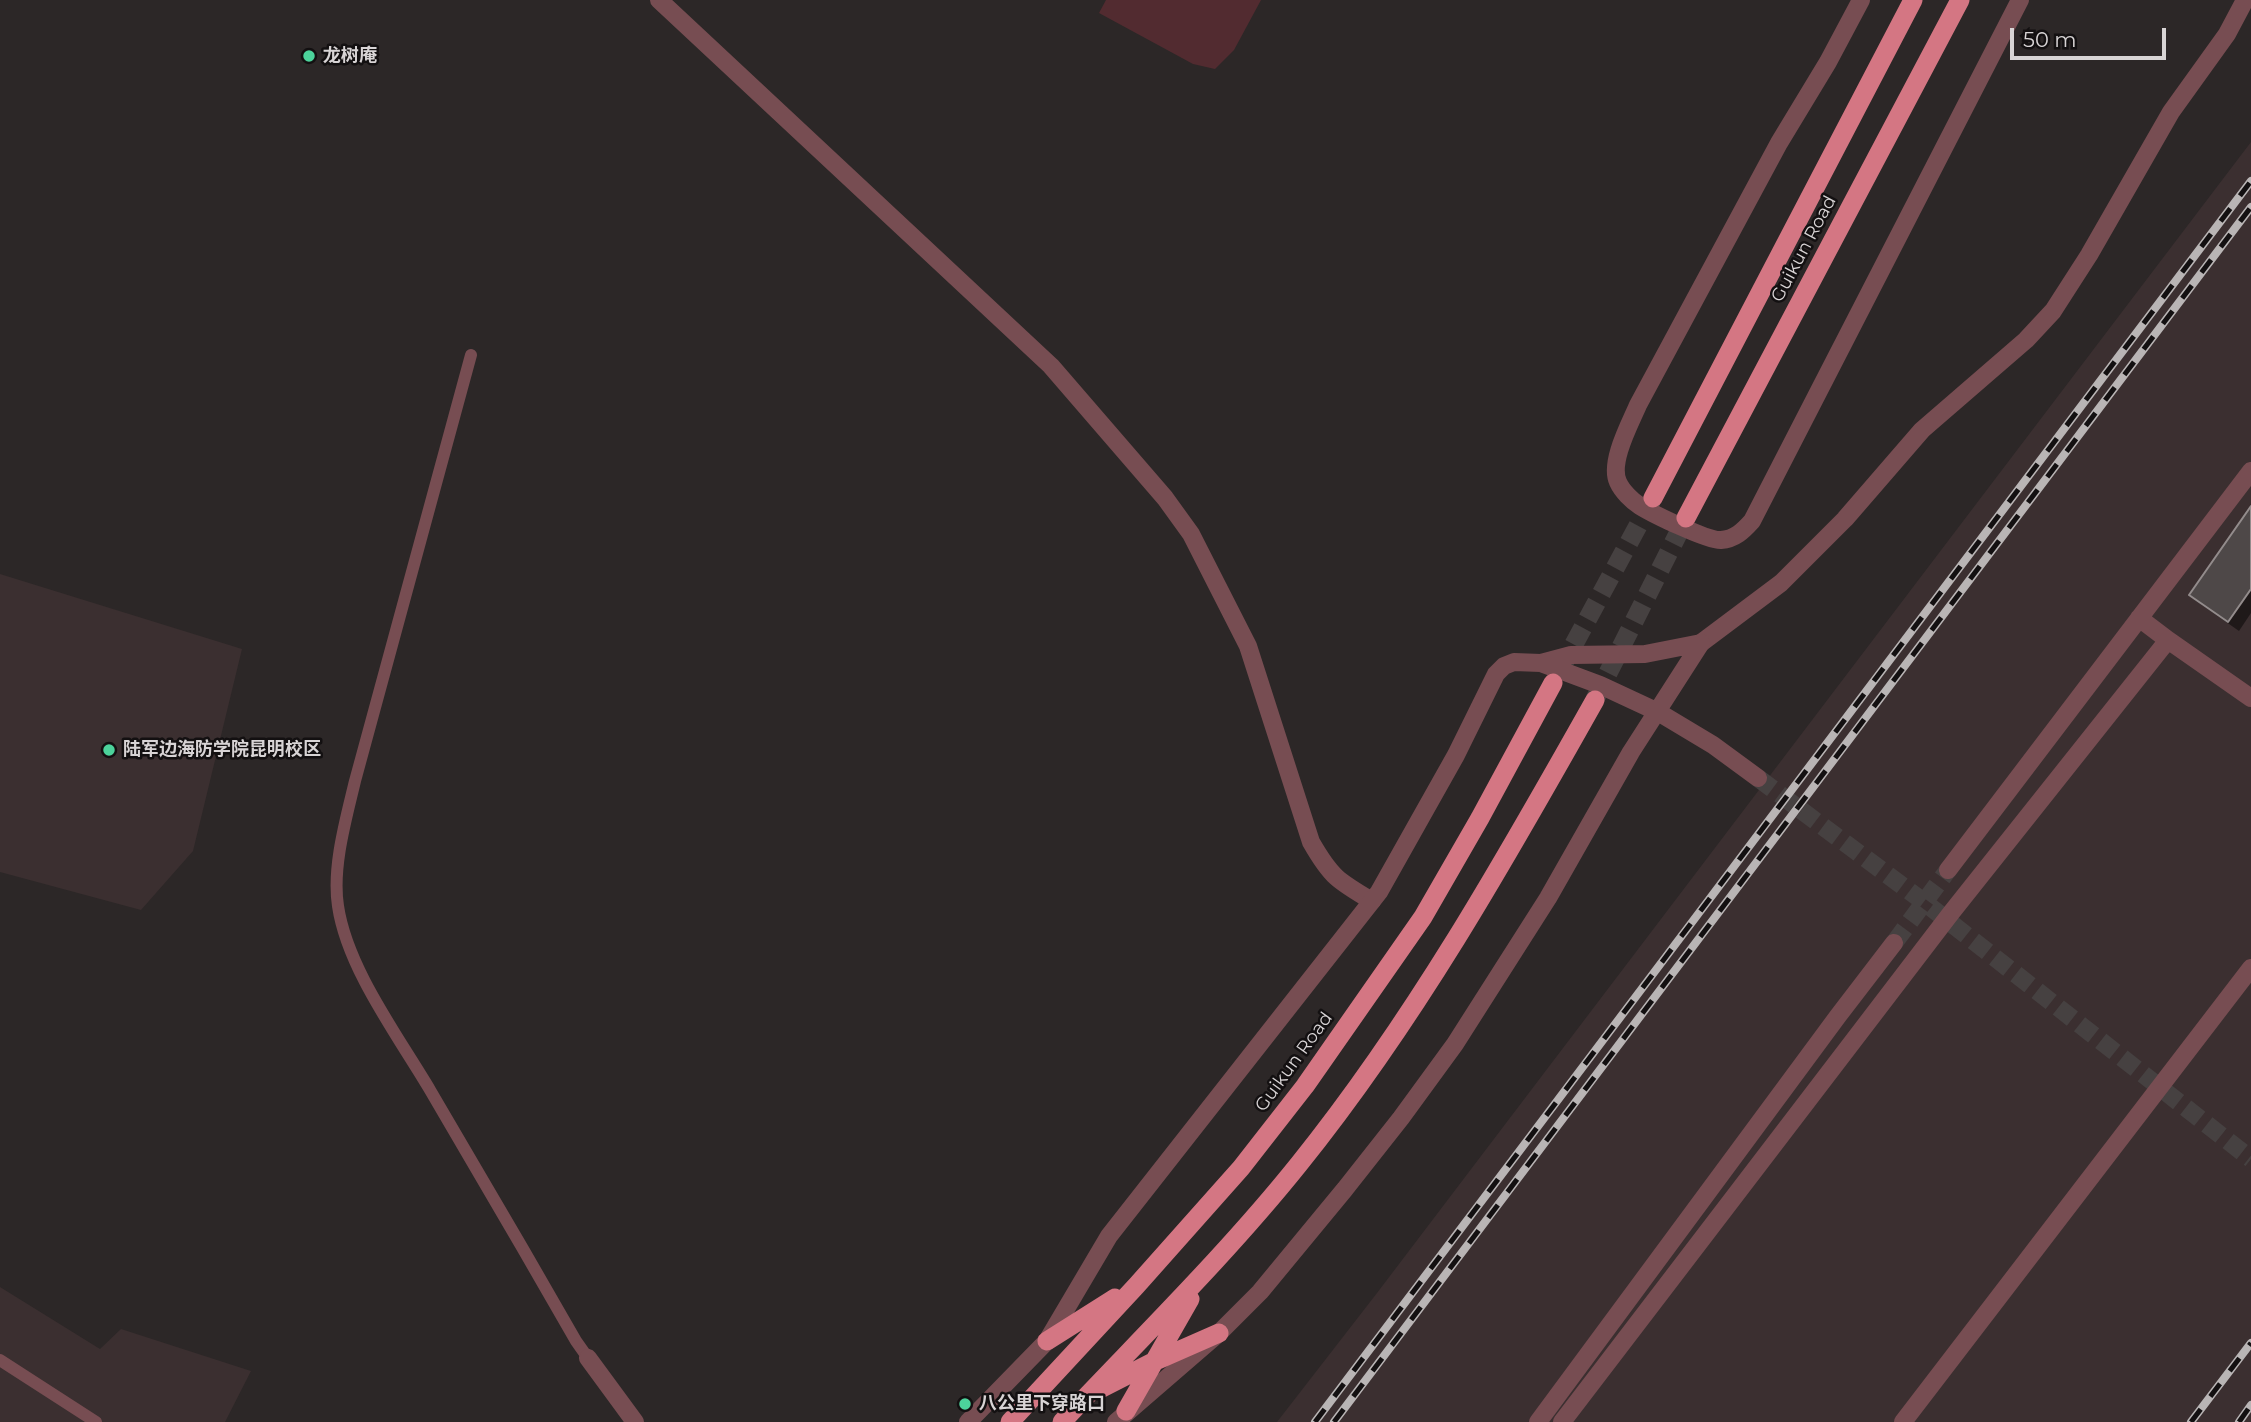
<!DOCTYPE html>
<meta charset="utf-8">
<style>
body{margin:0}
#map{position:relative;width:2251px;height:1422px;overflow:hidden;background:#2c2727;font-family:Montserrat,sans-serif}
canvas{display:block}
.scale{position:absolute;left:2010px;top:28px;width:156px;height:32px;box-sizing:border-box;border:4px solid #d8d4d5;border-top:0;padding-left:9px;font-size:21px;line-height:24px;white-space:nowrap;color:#d8d4d5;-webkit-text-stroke:5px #131011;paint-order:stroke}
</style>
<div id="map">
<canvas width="2251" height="1422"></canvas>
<div class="scale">50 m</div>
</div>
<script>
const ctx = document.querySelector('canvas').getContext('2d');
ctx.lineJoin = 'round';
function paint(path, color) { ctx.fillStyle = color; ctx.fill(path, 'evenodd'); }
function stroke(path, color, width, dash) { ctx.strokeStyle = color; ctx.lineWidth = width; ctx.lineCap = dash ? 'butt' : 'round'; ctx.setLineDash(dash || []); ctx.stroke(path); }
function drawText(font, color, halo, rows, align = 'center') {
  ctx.font = font + ' Montserrat,"Noto Sans SC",sans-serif'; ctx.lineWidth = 5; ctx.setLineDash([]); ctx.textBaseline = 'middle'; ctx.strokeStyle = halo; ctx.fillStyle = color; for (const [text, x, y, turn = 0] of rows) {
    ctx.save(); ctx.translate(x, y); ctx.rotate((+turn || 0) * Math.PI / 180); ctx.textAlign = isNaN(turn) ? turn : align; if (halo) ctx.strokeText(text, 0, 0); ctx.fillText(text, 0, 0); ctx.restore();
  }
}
paint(new Path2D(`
 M2251 142V1422H1277L1377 1293Z
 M0 574 242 649 193 851 141 910 0 872Z
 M0 1287 100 1349 121 1329 251 1371 225 1422H0Z`), '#3b2f30');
paint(new Path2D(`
 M1106 0H1261L1234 50 1215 69 1193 64 1099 13Z`), '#522b30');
paint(new Path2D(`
 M2251 509V613L2239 631 2202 605 2192 594Z`), '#0007');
const building = new Path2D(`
 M2251 506V589L2228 622 2189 595Z`);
paint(building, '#4e4848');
stroke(building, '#938c8c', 2);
stroke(new Path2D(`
 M1758 778 1924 902 2251 1159
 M1894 943 1948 870`), '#464141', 18, [18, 9]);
stroke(new Path2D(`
 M1560 670 1653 498
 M1595 699 1686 518`), '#464141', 19, [19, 10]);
stroke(new Path2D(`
 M471 355 355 781C346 819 332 867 338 906 347 968 398 1036 430 1090 479 1173 528 1257 576 1341L588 1358
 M0 1360 96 1422`), '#774d52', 12);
stroke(new Path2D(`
 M659 0 1051 366 1165 498 1191 534 1248 646 1311 842C1331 877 1338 881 1372 901
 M1861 0 1828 62 1779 143 1638 405C1630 424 1609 462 1618 482 1622 491 1632 501 1640 506 1653 514 1708 541 1721 540 1735 539 1743 531 1752 521L2020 0
 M2139 618 2168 640
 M1701 643 1781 583 1845 519 1922 430 2026 340 2053 311 2089 255 2171 112 2227 34 2245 0
 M1948 870 2251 471
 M588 1358 635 1422
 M1538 1422 1838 1016 1894 943
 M1562 1422 1951 913 2168 640 2251 698
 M1903 1422 2251 968`), '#774d52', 18);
stroke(new Path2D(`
 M1541 663 1571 655 1645 654 1701 643
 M968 1422 1047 1341 1109 1236 1379 892 1456 755 1496 674 1504 666 1514 662 1541 663 1600 685 1658 712 1713 745 1758 778
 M1116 1422 1219 1333 1260 1292 1345 1189 1401 1118 1455 1044 1548 898 1631 752 1701 643`), '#774d52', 18);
stroke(new Path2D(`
 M1653 498 1913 0
 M1686 518 1960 0
 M1047 1341 1115 1298
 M1100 1389 1153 1362 1219 1333
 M1126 1411 1190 1299
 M1010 1422 1137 1285 1241 1168 1305 1086 1423 917 1480 818 1553 683
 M1062 1422C1142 1337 1226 1255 1299 1164 1414 1021 1505 860 1595 700`), '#d47683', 19);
const rail = new Path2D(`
 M1315 1422 2251 181
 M1334 1422 2251 207
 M2191 1422 2251 1343
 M2239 1422 2251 1405`);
stroke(rail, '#b9b5b5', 8);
stroke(rail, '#131011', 5, [16]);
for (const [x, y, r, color] of [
 [309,56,7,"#4cd39b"],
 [109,750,7,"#4cd39b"],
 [965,1404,7,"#4cd39b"]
]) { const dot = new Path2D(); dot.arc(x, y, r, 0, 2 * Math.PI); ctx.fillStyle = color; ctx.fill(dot); stroke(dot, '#131011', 2.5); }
drawText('bold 18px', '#d8d4d5', '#131011', [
 ["龙树庵",323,56],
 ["陆军边海防学院昆明校区",123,750],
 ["八公里下穿路口",979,1404]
], 'left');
drawText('18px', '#d8d4d5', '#131011', [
 ["Guikun Road",1804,249,-62],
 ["Guikun Road",1294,1062,-54]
]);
</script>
